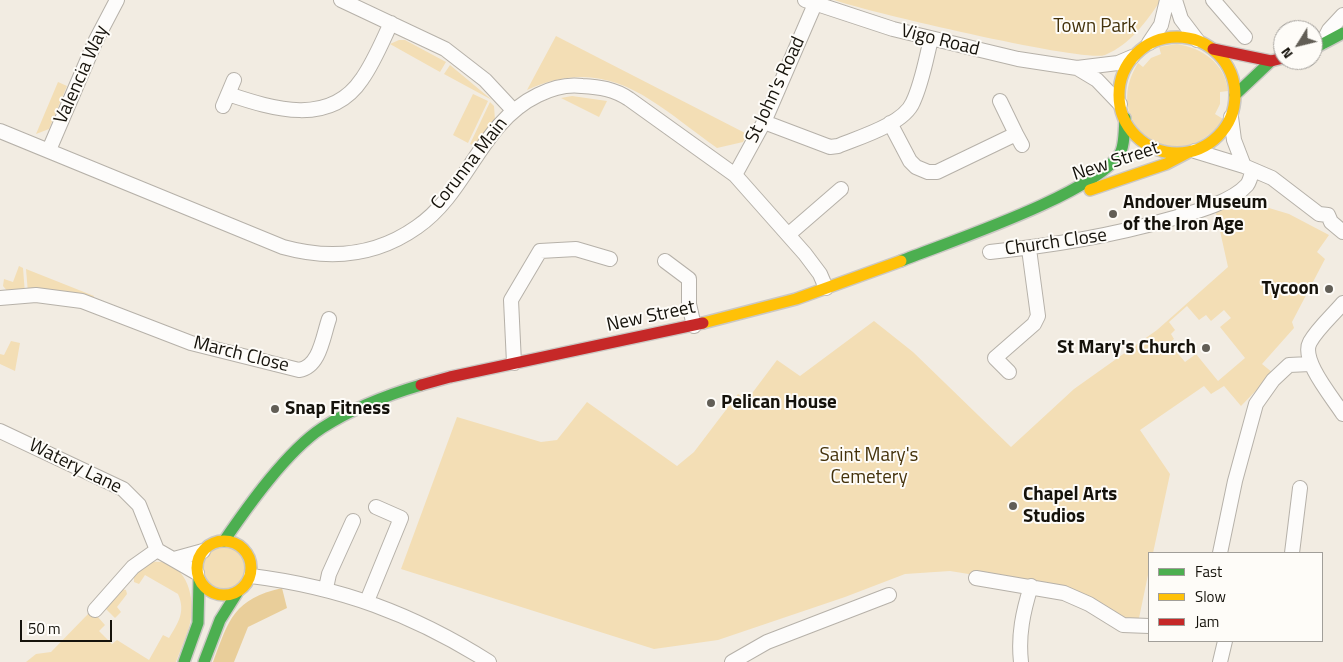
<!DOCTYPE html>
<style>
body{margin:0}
#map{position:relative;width:1343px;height:662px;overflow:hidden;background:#f2ece2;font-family:"Titillium Web",sans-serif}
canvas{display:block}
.legend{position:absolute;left:1148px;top:552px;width:175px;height:90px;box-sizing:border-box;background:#fefcf8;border:1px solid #a19e99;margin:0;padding:6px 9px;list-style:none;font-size:15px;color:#15120b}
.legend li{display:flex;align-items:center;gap:10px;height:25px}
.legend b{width:25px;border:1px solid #a19e99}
.north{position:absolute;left:1273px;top:20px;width:50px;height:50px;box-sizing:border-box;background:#fefcf8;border:1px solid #a19e99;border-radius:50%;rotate:234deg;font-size:14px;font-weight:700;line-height:20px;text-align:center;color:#15120b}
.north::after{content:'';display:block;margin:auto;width:18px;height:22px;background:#625e56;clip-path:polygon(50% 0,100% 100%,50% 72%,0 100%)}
.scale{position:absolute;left:20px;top:620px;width:92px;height:22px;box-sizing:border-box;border:2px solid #15120b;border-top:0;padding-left:6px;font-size:15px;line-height:18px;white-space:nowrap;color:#15120b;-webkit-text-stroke:4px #fefcf8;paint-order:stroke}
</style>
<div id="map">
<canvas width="1343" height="662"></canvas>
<ul class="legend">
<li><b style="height:6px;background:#4caf50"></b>Fast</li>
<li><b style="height:6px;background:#ffc107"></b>Slow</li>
<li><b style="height:6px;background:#c62828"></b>Jam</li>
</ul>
<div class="north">N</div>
<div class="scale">50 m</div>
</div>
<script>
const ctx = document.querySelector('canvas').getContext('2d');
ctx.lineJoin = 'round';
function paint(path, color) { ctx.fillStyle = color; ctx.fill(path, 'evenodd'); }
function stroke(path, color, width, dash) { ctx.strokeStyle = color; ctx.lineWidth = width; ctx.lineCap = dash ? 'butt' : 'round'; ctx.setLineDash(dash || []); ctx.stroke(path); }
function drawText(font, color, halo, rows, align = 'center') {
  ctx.font = font + ' "Titillium Web",sans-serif'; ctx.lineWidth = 4; ctx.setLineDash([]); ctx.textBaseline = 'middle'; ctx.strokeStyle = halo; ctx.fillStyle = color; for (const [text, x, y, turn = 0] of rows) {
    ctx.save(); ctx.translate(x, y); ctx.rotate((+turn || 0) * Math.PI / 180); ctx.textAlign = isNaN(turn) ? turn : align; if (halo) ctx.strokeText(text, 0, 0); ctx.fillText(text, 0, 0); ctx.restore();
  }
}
paint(new Path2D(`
 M834 0H1161C1145 23 1131 44 1105 55 1085 63 864 11 834 0Z
 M556 36 747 134 743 142 717 148C653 103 610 53 527 90Z
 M399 40H405L446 62 440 72 390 44Z
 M1177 44C1202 48 1225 63 1228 91L1220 92V104L1215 114 1223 119C1183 180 1097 129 1138 63L1143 67 1151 58 1161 54 1159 47Z
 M450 65 492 100 444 74Z
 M58 82 67 86 49 129 36 134Z
 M473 94 488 101 468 143 453 135Z
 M572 96 607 101 599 117 561 98Z
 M490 102 494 106 495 120 475 146 470 144Z
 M1249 202 1289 214 1329 235 1317 252 1325 259 1292 322 1294 328 1262 364 1273 373 1241 406 1224 386 1211 394 1204 386 1140 430 1170 474 1153 553H1149V570L1138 623 1125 622 1106 610 1000 579 950 571 905 574 845 597 718 640 654 649 401 569 457 417 541 442 557 440 587 402 677 466 694 452 738 394 747 400 777 360 800 376 874 321 913 352 1011 447 1074 389 1157 330 1228 267 1216 213 1224 207ZM1187 306 1199 320 1206 315 1211 321 1224 310 1231 318 1220 327 1245 358 1218 381 1196 354 1185 362 1169 343 1174 339 1171 334 1175 330 1169 322Z
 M19 266 23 268 25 294 9 293 3 286 4 279 13 282Z
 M26 269 94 296 92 301 28 293Z
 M11 341 20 343 15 371 0 364V354L4 355Z
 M202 568a22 22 0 1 1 44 0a22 22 0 1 1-44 0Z
 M151 562C183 558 195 591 191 618 189 632 181 648 176 662H26L36 654 51 652 89 613 97 616 105 625 99 631 112 644 117 640 149 660 163 635 169 638C178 623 186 612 178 594L145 575 139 584 134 582V574Z
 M122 589 126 590 127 594 117 607 121 612 115 618 104 607Z`), '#f3deb5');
paint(new Path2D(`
 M282 588 287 608 248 627 234 662H213C229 619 234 599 282 588Z`), '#e9ce9a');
const street = new Path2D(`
 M341 0 445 49 485 80 513 110
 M805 0 893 29 1018 59 1077 68 1118 63 1132 57
 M1175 0 1181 19 1197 40
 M1213 0 1245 37
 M1323 42 1329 30 1343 15
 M1149 43 1161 25 1167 0
 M1077 68 1097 80 1120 104
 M228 94C273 109 330 127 362 79 374 62 382 42 391 23
 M223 106 234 80
 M1231 117 1234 140 1244 166
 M764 122 830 147 838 146C860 137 904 124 913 102 922 83 926 59 931 39
 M890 123 910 161 916 167 928 172H937L1016 134 1000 101
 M0 131 283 247C330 260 376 256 417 227 468 192 480 123 538 95 552 88 567 84 582 86 600 87 614 89 629 99L735 175 805 254 820 274 826 288
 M1016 134 1022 145
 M49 150 96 40 117 0
 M1195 151 1244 166 1272 178 1319 214 1328 215 1331 222 1343 232
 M735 175 764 122 815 4
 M789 234 841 189
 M990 252C1055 245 1111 236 1174 218 1195 212 1232 202 1247 185 1250 181 1251 176 1252 171
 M665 261 689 279V304L694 326
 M0 298 36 295 82 301 191 343 299 370C320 367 323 336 329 319
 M1343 303C1332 316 1318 328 1310 342 1300 360 1333 398 1343 414
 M514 363 511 300 540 251 576 249 610 259
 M1009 372 995 358 1034 324 1038 316 1029 249
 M0 431 123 489 139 505 157 550 197 573
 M1220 553 1235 481 1256 404 1273 380 1289 365 1310 364
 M1292 553 1300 488
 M174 559 203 551
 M251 576C340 587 413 614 489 662
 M976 578 1064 593 1089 604 1123 625 1149 626
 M326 588 329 574 353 521
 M367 601 401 518 376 507
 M95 610 133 567 157 550
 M732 662 767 642 889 595
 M1021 662C1018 635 1023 612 1031 586
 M1220 662 1225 641`);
const fast = new Path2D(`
 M1313 49 1343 33
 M1235 95 1271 61
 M901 261C951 241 1091 195 1119 155 1125 147 1124 128 1125 118
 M224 541C248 506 287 451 322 428 353 408 387 395 421 385
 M184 662 198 623 199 579
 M204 662 220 620 237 593`);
const slow = new Path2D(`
 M1119 95a58 58 0 1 1 116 0a58 58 0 1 1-116 0Z
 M1090 190 1166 164 1187 153
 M703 323 796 299 901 261
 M197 568a27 27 0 1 1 54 0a27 27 0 1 1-54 0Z`);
const jam = new Path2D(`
 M1213 49 1271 61 1283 58
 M421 385 450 377 703 323`);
stroke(street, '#b6b1a9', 16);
stroke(fast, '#cbc8c4', 14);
stroke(slow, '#cbc8c4', 14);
stroke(jam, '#cbc8c4', 14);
stroke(street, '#fdfcfb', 14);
stroke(fast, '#4caf50', 11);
stroke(slow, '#ffc107', 11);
stroke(jam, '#c62828', 11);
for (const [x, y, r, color] of [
 [1113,214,5,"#625e56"],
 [1329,289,5,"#625e56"],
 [1206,348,5,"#625e56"],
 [711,403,5,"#625e56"],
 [275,409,5,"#625e56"],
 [1013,506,5,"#625e56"]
]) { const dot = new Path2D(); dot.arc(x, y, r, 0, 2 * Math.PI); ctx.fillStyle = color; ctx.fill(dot); stroke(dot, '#fefcf8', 2); }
drawText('19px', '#44320b', '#fefcf8', [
 ["Town Park",1095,27],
 ["Saint Mary's",869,456],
 ["Cemetery",869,478]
]);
drawText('19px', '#15120b', '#fefcf8', [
 ["Vigo Road",940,41,14],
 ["Valencia Way",82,75,-66],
 ["St John's Road",776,90,-65],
 ["New Street",1116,162,-18],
 ["Corunna Main",470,164,-52],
 ["Church Close",1056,243,-8],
 ["New Street",651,317,-12],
 ["March Close",241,355,14],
 ["Watery Lane",75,467,26]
]);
drawText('bold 19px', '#15120b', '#fefcf8', [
 ["Andover Museum",1123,203],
 ["of the Iron Age",1123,225],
 ["Tycoon",1319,289,"right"],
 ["St Mary's Church",1196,348,"right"],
 ["Pelican House",721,403],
 ["Snap Fitness",285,409],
 ["Chapel Arts",1023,495],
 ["Studios",1023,517]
], 'left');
</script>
